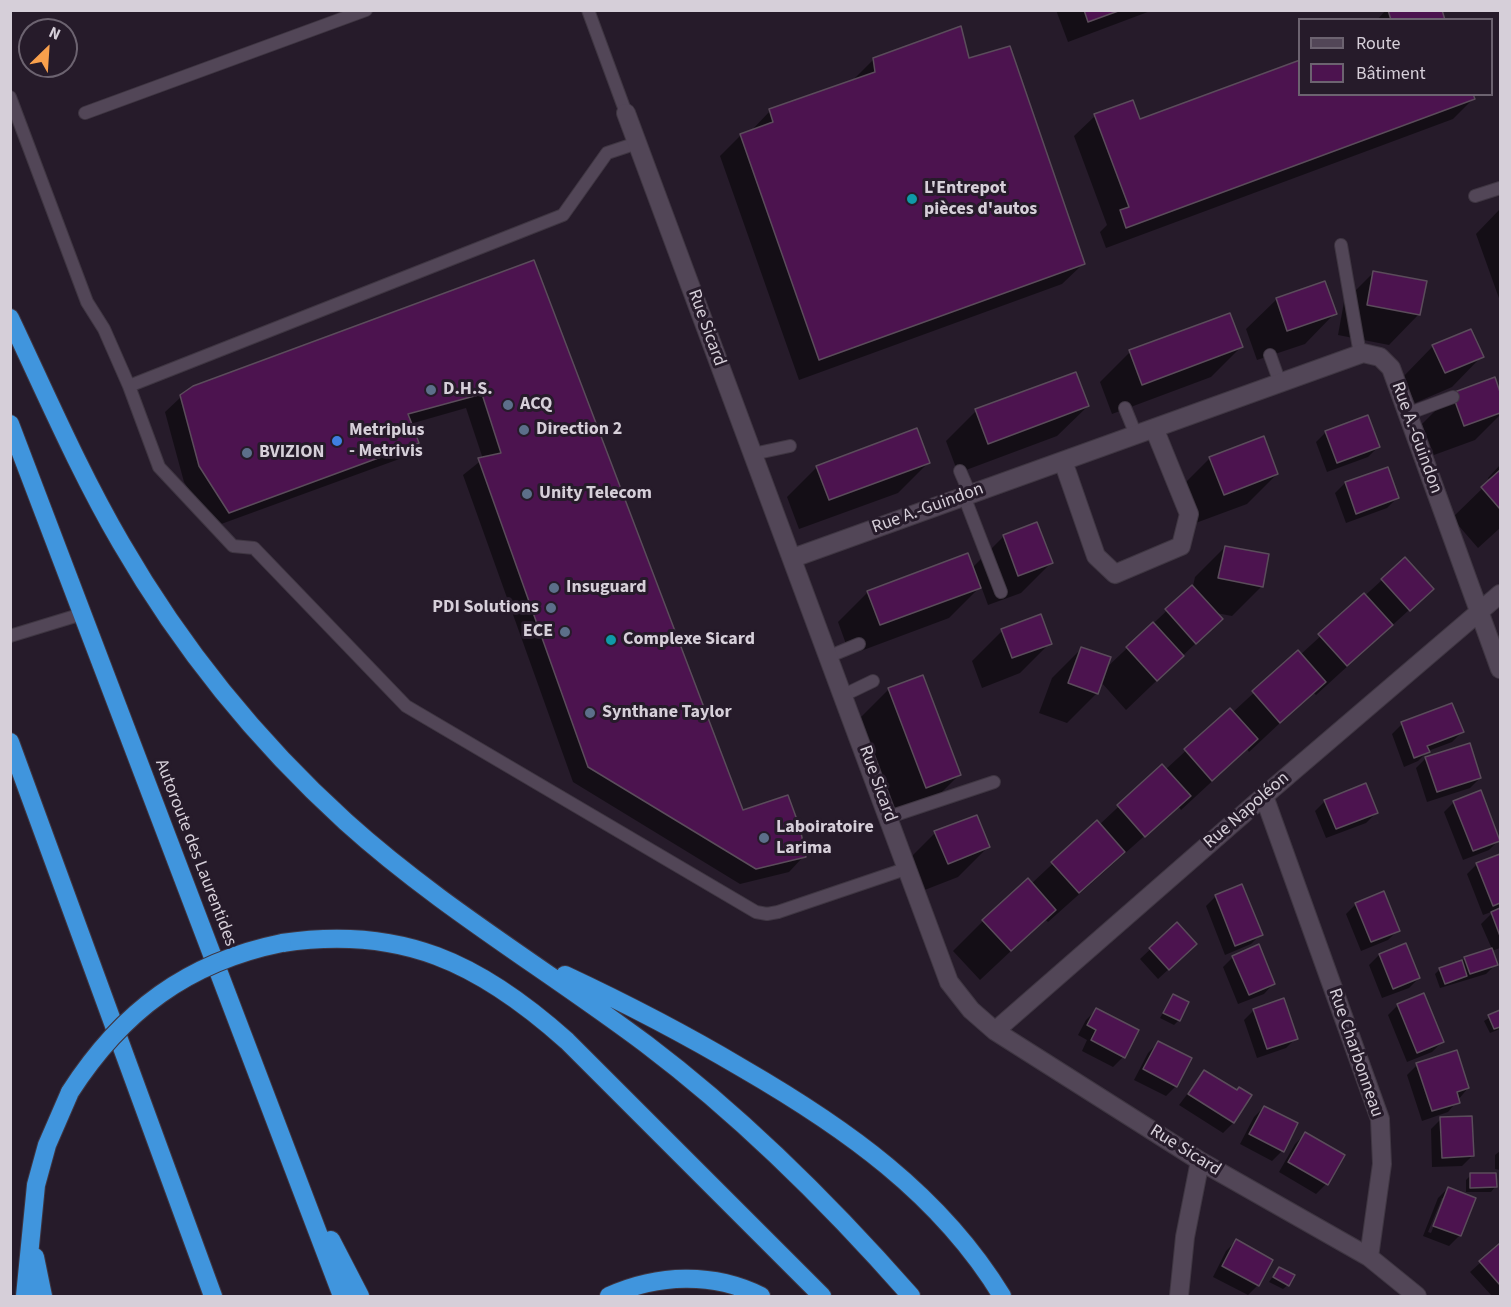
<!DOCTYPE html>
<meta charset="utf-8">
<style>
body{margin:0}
#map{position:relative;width:1511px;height:1307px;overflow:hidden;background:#261b2a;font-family:"Source Sans 3",sans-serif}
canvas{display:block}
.frame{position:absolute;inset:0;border:12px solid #d6cfd9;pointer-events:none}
.legend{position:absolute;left:1298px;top:18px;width:195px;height:78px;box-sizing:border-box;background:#261b2a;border:2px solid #6c6370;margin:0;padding:8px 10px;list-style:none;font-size:18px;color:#d6cfd9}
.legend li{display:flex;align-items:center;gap:12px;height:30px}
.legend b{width:30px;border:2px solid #6c6370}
.north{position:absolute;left:18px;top:18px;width:60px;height:60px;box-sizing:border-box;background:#261b2a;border:2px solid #6c6370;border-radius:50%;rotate:25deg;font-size:16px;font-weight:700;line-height:24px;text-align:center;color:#d6cfd9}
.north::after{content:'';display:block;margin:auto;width:21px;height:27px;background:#f9a04c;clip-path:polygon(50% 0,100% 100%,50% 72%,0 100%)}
</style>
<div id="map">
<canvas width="1511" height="1307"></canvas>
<div class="frame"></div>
<ul class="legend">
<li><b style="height:8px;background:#524657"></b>Route</li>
<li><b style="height:16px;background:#4c134f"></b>Bâtiment</li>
</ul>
<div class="north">N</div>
</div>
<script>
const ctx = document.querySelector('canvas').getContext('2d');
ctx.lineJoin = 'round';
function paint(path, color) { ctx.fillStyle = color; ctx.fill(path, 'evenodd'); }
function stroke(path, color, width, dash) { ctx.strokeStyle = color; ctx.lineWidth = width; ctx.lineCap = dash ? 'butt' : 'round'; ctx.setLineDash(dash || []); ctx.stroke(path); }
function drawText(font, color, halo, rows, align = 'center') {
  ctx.font = font + ' "Source Sans 3",sans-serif'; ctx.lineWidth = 6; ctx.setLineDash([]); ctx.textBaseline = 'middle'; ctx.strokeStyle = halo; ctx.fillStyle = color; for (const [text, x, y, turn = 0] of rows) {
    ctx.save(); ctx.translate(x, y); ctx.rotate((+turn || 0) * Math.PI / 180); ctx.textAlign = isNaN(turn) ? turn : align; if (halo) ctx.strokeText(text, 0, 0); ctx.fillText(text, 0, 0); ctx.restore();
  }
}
paint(new Path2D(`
 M1056 10H1153L1068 42Z
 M1386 10H1440L1444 20H1377Z
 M874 59 968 60 1083 264 1062 284 799 380 720 156 740 136 750 132 770 111 853 80Z
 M1300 94 1473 99 1453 119 1106 248 1100 232 1107 225 1074 136 1095 116 1139 121Z
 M1500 209V301L1476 234Z
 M533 262 743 812 804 856 789 872 740 884 573 782 463 475 483 459 466 408 410 424 417 442 402 458 213 527 184 482 165 412 181 397Z
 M1374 272 1419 314 1389 345 1338 335 1344 302Z
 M1277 299 1335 313 1305 344 1257 360 1246 329Z
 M1433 346 1482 356 1452 387 1415 403 1403 377Z
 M1241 347 1211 377 1112 414 1100 382 1130 352Z
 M1494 379 1500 396V415L1475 440 1434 455 1422 424 1452 394Z
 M1088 406 1057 436 958 473 946 441 976 411Z
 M1326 432 1378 447 1368 457 1327 472 1316 442Z
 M1210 458 1277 474 1247 504 1193 524 1180 488Z
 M928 463 898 493 799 529 787 497 817 467Z
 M1500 465V528L1478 548 1452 518 1490 481 1488 478Z
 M1345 483 1397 498 1387 508 1346 523 1335 493Z
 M1004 536 1051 563 1021 593 988 605 981 586 949 618 850 655 838 622 868 592 972 568Z
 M1225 547 1262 586 1232 616 1216 613 1221 619 1126 710 1101 682 1097 693 1067 723 1039 713 1052 678 1082 648 1105 669 1193 586 1195 577Z
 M1382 580 1432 589 1316 695 1313 692 1249 752 1247 749 1181 810 1178 806 1048 922 1045 919 980 980 953 951 983 921 1031 884 1096 823 1099 825 1162 766 1165 770 1230 710 1232 713 1298 652 1300 655Z
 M1002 631 1050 643 1020 673 982 688 972 661Z
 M889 689 959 775 929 805 896 818 859 719Z
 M1402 724 1462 732 1452 742 1428 751 1418 761 1404 767 1392 734Z
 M1426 758 1480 778 1470 788 1427 802 1416 768Z
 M1325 801 1376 813 1366 823 1326 838 1315 811Z
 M1454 802 1499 840 1489 850 1463 860 1444 812Z
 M935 833 988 847 958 877 917 893 905 863Z
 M1500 855V948L1492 951 1496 964 1486 974 1440 988 1435 974 1440 969 1492 949 1481 924 1494 911 1483 915 1467 874 1477 864Z
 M1216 896 1261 934 1251 944 1225 955 1206 906Z
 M1356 904 1398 930 1388 940 1361 951 1346 914Z
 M1177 924 1185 954 1158 979 1140 959Z
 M1406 945 1419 978 1409 988 1382 998 1369 965 1379 955Z
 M1233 957 1274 983 1264 994 1238 1004 1223 967Z
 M1173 996 1179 1020 1174 1025 1160 1018Z
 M1398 1005 1442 1042 1432 1052 1407 1062 1388 1015Z
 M1096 1010 1137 1031 1123 1057 1113 1067 1082 1051 1087 1040 1078 1035 1086 1020Z
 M1254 1010 1296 1038 1286 1048 1257 1058 1244 1020Z
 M1500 1011V1029L1490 1033 1484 1021Z
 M1158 1043 1176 1086 1166 1096 1134 1080 1148 1053Z
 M1417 1065 1468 1088 1448 1112 1422 1121 1407 1075Z
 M1204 1072 1236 1092 1250 1096 1233 1123 1223 1133 1179 1105Z
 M1264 1107 1282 1151 1272 1161 1240 1144 1254 1117Z
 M1441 1119 1472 1156 1462 1166 1432 1167 1431 1129Z
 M1305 1134 1343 1156 1326 1184 1316 1194 1279 1172 1295 1144Z
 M1500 1151V1170L1495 1169V1155Z
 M1471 1175 1495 1187 1491 1192H1466V1180Z
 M1448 1188 1474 1199 1459 1236 1449 1246 1423 1236 1438 1198ZM1442 1198H1445L1431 1233 1428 1232Z
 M1236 1241 1258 1285 1248 1295 1213 1277 1226 1251Z
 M1500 1245V1296H1492L1470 1272Z
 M1279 1268 1288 1285 1283 1289 1269 1282Z`), '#0007');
const building = new Path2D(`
 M1084 10H1121L1088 22Z
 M1388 10H1442L1445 20H1391Z
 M961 26 969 58 1010 46 1085 264 819 360 740 134 773 122 769 109 875 72 873 58Z
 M1300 60V94H1473L1475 99 1126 228 1120 210 1129 207 1094 114 1133 100 1140 119Z
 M534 260 743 810 788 795 800 828 806 857 756 869 588 767 478 458 501 453 482 394 408 414 419 443 229 513 199 466 180 395 193 386Z
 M1373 271 1427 281 1420 315 1367 305Z
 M1325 281 1337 314 1287 331 1276 298Z
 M1230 313 1243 347 1142 385 1129 350Z
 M1471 329 1484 357 1445 373 1432 345Z
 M1076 372 1089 406 988 444 975 409Z
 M1495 377 1500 392V413L1464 426 1452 393Z
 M1368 415 1380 447 1337 463 1325 431Z
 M917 428 930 463 829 500 816 466Z
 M1264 436 1278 474 1224 495 1209 457Z
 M1388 467 1399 498 1356 514 1345 482Z
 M1500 470V509L1481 487Z
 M1037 522 1053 563 1018 576 1003 535Z
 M1225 546 1269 554 1263 587 1218 578Z
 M968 553 981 588 880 625 867 591Z
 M1405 557 1434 589 1410 611 1381 579Z
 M1192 585 1223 619 1196 644 1165 609Z
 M1364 593 1393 625 1347 666 1318 634Z
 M1041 614 1052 644 1012 658 1001 629Z
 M1153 622 1184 656 1157 681 1126 647Z
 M1081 647 1111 657 1098 694 1068 683Z
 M1298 650 1326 682 1280 723 1252 691Z
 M923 675 961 775 926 788 888 688Z
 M1452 703 1464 732 1427 746 1430 752 1414 758 1401 722Z
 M1230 708 1258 739 1212 781 1184 749Z
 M1470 743 1481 778 1437 792 1425 757Z
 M1162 764 1191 796 1145 837 1117 805Z
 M1366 783 1378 813 1336 829 1324 800Z
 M1481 790 1500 841 1473 851 1453 801Z
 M977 815 990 847 948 864 934 831Z
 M1097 820 1125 852 1079 893 1051 862Z
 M1500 854V903L1493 906 1476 863Z
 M1028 878 1056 910 1011 951 982 920Z
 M1242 884 1263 935 1235 946 1215 895Z
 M1384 891 1400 931 1371 942 1355 903Z
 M1500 908V936L1491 912Z
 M1177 922 1197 944 1169 970 1149 948Z
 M1406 943 1420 978 1393 989 1379 954Z
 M1259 944 1275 984 1249 995 1232 956Z
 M1492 948 1498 965 1470 974 1464 957Z
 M1462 960 1467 976 1445 984 1439 968Z
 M1424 993 1444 1042 1417 1053 1397 1004Z
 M1173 994 1189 1002 1180 1021 1163 1013Z
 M1284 998 1298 1039 1267 1049 1253 1009Z
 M1096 1008 1139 1030 1125 1058 1091 1040 1096 1030 1087 1025Z
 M1500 1010V1027L1494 1029 1488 1015Z
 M1158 1041 1192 1058 1177 1087 1143 1069Z
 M1457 1050 1469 1088 1457 1092 1460 1103 1432 1111 1416 1063Z
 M1204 1070 1237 1090 1239 1087 1252 1095 1234 1123 1188 1094Z
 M1264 1106 1298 1123 1284 1152 1249 1134Z
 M1472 1116 1474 1156 1442 1158 1440 1117Z
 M1305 1132 1345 1155 1328 1185 1288 1162Z
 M1470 1173H1496L1497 1187 1470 1188Z
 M1448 1187 1476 1198 1461 1236 1433 1226Z
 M1236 1239 1273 1260 1259 1286 1222 1266Z
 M1500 1243V1285L1479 1261Z
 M1279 1267 1295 1275 1289 1286 1273 1277Z`);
paint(building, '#4c134f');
stroke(building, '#5b4c5b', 1.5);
const lane = new Path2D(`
 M588 10 626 113
 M10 97 87 302 104 329 129 386
 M85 113 366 10
 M637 143 607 153 563 215 129 386 159 467 233 546 254 548 406 706 756 912 767 914 778 912 908 868
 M1475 196 1500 188
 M1341 245 1360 354
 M1270 355 1280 383
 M1125 408 1136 435
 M1407 414 1453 397
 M753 454 790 446
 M960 471 970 494
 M964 496 1001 592
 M10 636 82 614
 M830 656 859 644
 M844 695 873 681
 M889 817 994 782`);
const street = new Path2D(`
 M626 113 949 982 971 1010 995 1031 1200 1161 1369 1257 1417 1296
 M1063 461 1096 556 1115 574 1181 546 1189 514 1154 428
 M793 558 1363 353 1380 357 1391 368 1500 669
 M1264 796 1380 1119 1382 1164 1369 1257
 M995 1031 1264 796 1500 594
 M1179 1296 1185 1237 1200 1161`);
const highway = new Path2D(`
 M10 318C46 394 79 471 121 543 181 647 258 742 346 822 439 906 546 969 646 1044 744 1118 830 1204 911 1296
 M10 424 342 1296
 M10 742 213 1296
 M282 943C401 925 480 963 567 1041L822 1296
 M565 975C627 1004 683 1033 742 1068 844 1127 940 1194 1002 1296
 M331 1240 360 1296
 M35 1257 43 1296
 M25 1296 36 1185 47 1145 70 1092
 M609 1296C658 1274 713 1272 761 1296`);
stroke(lane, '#3f3642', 14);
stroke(street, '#3f3642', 20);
stroke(highway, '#3f3642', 20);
stroke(lane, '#524657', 12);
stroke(street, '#524657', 18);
stroke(highway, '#4095dd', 18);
const highwayBridge = new Path2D(`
 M70 1092C122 1011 188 962 282 943`);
stroke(highwayBridge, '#3f3642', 20, []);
stroke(highwayBridge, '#4095dd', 18);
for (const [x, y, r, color] of [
 [912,199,6,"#0f9aa8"],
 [431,390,6,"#5c6f8a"],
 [508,405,6,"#5c6f8a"],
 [524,430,6,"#5c6f8a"],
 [337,441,6,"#3f7fe0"],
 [247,453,6,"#5c6f8a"],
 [527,494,6,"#5c6f8a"],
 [554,588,6,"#5c6f8a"],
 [551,608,6,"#5c6f8a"],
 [565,632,6,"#5c6f8a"],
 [611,640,6,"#0f9aa8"],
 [590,713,6,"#5c6f8a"],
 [764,838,6,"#5c6f8a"]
]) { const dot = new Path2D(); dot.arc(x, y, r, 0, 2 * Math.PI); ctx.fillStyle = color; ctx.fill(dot); stroke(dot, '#261b2a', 2); }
drawText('bold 18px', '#d6cfd9', '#261b2a', [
 ["L'Entrepot",924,189],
 ["pièces d'autos",924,210],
 ["D.H.S.",443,390],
 ["ACQ",520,405],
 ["Direction 2",536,430],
 ["Metriplus",349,431],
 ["- Metrivis",349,452],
 ["BVIZION",259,453],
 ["Unity Telecom",539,494],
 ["Insuguard",566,588],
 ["PDI Solutions",539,608,"right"],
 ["ECE",553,632,"right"],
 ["Complexe Sicard",623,640],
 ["Synthane Taylor",602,713],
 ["Laboiratoire",776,828],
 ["Larima",776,849]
], 'left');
drawText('18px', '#d6cfd9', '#261b2a', [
 ["Rue Sicard",706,328,70],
 ["Rue A.-Guindon",1416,438,70],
 ["Rue A.-Guindon",928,509,-20],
 ["Rue Sicard",877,784,70],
 ["Rue Napoléon",1247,811,-41],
 ["Autoroute des Laurentides",195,853,69],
 ["Rue Charbonneau",1355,1053,71],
 ["Rue Sicard",1185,1151,32]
]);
</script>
